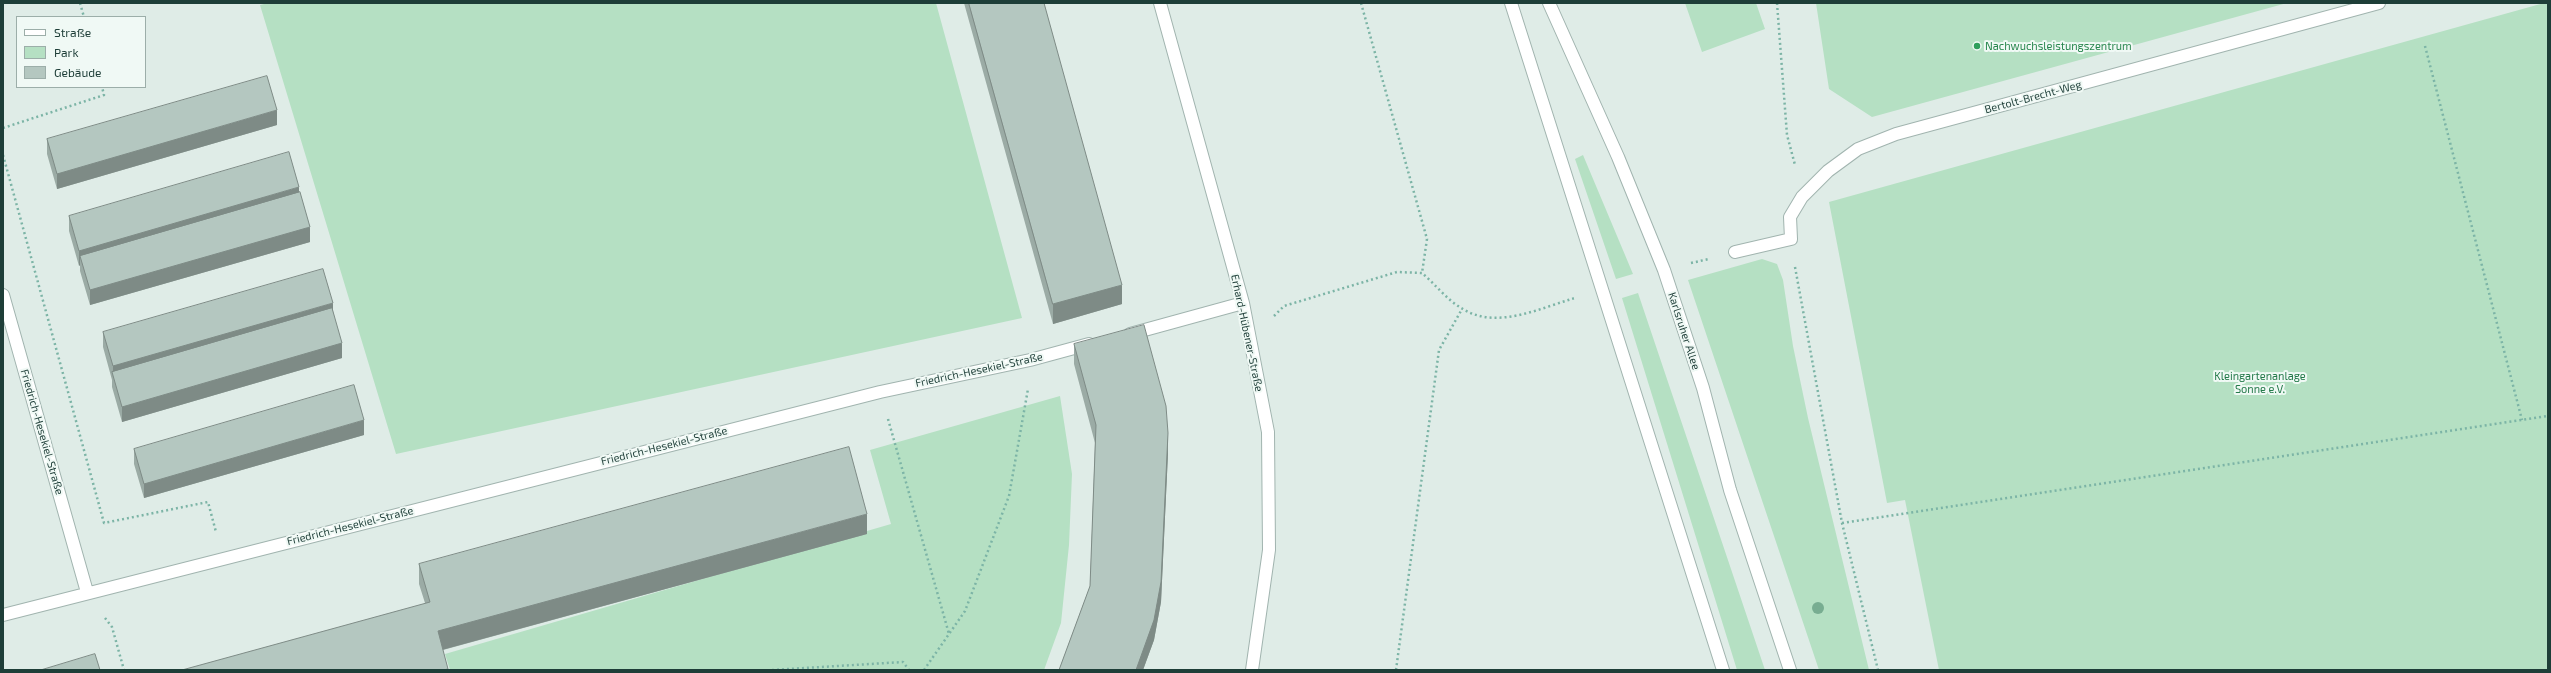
<!DOCTYPE html>
<meta charset="utf-8">
<style>
body{margin:0}
#map{position:relative;width:2551px;height:673px;overflow:hidden;background:#dfece7;font-family:"Exo 2",sans-serif}
canvas{display:block}
.frame{position:absolute;inset:0;border:4px solid #1e3e38;pointer-events:none}
.legend{position:absolute;left:16px;top:16px;width:130px;height:72px;box-sizing:border-box;background:#f0f9f5;border:1px solid #9caea9;margin:0;padding:5px 7px;list-style:none;font-size:12px;color:#1e3e38}
.legend li{display:flex;align-items:center;gap:8px;height:20px}
.legend b{width:20px;border:1px solid #9caea9}
</style>
<div id="map">
<canvas width="2551" height="673"></canvas>
<div class="frame"></div>
<ul class="legend">
<li><b style="height:5px;background:#fff"></b>Straße</li>
<li><b style="height:11px;background:#b5e0c3"></b>Park</li>
<li><b style="height:11px;background:#b4c7c0"></b>Gebäude</li>
</ul>
</div>
<script>
const ctx = document.querySelector('canvas').getContext('2d');
ctx.lineJoin = 'round';
function paint(path, color) { ctx.fillStyle = color; ctx.fill(path, 'evenodd'); }
function stroke(path, color, width, dash) { ctx.strokeStyle = color; ctx.lineWidth = width; ctx.lineCap = dash ? 'butt' : 'round'; ctx.setLineDash(dash || []); ctx.stroke(path); }
function drawText(font, color, halo, rows, align = 'center') {
  ctx.font = font + ' "Exo 2",sans-serif'; ctx.lineWidth = 4; ctx.setLineDash([]); ctx.textBaseline = 'middle'; ctx.strokeStyle = halo; ctx.fillStyle = color; for (const [text, x, y, turn = 0] of rows) {
    ctx.save(); ctx.translate(x, y); ctx.rotate((+turn || 0) * Math.PI / 180); ctx.textAlign = isNaN(turn) ? turn : align; if (halo) ctx.strokeText(text, 0, 0); ctx.fillText(text, 0, 0); ctx.restore();
  }
}
paint(new Path2D(`
 M268 3H936L1022 318 396 454 260 5Z
 M1685 3H1756L1765 29 1702 52Z
 M1816 3H2287L1872 117 1829 89Z
 M2544 3H2548V670H1939L1905 500 1887 503 1829 202Z
 M1583 155 1633 274 1616 279 1575 159Z
 M1762 259 1777 264 1783 280 1793 346 1808 418 1869 670H1819L1688 280Z
 M1638 293 1765 670H1737L1622 298Z
 M1060 396 1072 474 1069 545 1061 623 1044 670H450L445 654 891 524 870 450Z`), '#b5e0c3');
const minor = new Path2D(`
 M1160 3 1243 303 1268 432 1269 550 1252 670
 M1511 3 1723 670
 M1549 3 1618 157 1664 270 1703 388 1730 490 1790 670
 M1735 252 1791 239 1790 217 1802 197 1828 171 1858 149 1896 134 2379 3
 M3 295 87 592
 M1130 334 1243 303
 M3 615 880 392 1030 360 1089 344`);
stroke(minor, '#a1b4af', 14);
stroke(new Path2D(`
 M80 3 84 17
 M1361 3 1427 239 1422 273
 M1777 3 1787 135 1795 165
 M2425 46 2522 420
 M3 128 104 95 102 87
 M3 155 104 523 208 502 216 532
 M1691 263 1709 259
 M1795 267 1842 523 1878 670
 M1274 316 1284 306 1397 272 1422 273C1435 284 1448 301 1463 309 1497 330 1540 308 1575 298
 M888 419 949 634
 M1842 523 2548 416
 M105 618 112 627 124 670
 M772 670 903 662 909 670
 M924 670 965 611 1009 496 1028 389
 M1396 670 1439 350 1462 309`), '#7cb4a6', 2.5, [2, 3]);
stroke(minor, '#fff', 12);
ctx.fillStyle = '#78ad91';
for (const [x, y] of [
 [1818,608]
]) { ctx.beginPath(); ctx.arc(x, y, 6, 0, 2 * Math.PI); ctx.fill(); }
paint(new Path2D(`
 M964 3H1044L1122 304 1053 324Z
 M277 125 57 189 47 154V139Z
 M299 193 310 242 90 305 80 271V265L79 266 69 231V216Z
 M333 311 342 358 122 422 112 387V380L103 347V332Z
 M1074 344 1168 453 1161 602 1154 640 1143 670H1059L1090 586 1095 443 1074 364Z
 M364 435 144 498 134 464V449Z
 M867 534 443 650 448 670 425 603 419 584V564Z`), '#9baba5');
paint(new Path2D(`
 M277 110V125L57 189V174Z
 M299 187V202L80 256V265L79 266V251Z
 M310 227V242L90 305V290Z
 M1122 285V304L1053 324V304Z
 M333 303V318L113 374V366Z
 M342 343V358L122 422V407Z
 M364 420V435L144 498V484Z
 M1168 433V453L1161 602 1154 640 1143 670H1136Z
 M867 514V534L438 651V631Z`), '#7e8b86');
const building = new Path2D(`
 M969 3H1044L1122 285 1053 304Z
 M267 76 277 110 57 174 47 139Z
 M289 152 299 187 79 251 69 216Z
 M300 192 310 227 90 290 80 256Z
 M323 269 333 303 113 366 103 332Z
 M332 308 342 343 122 407 112 372Z
 M1144 325 1166 406 1168 433 1161 582 1154 620 1136 670H1059L1090 586 1096 425 1074 344Z
 M354 385 364 420 144 484 134 449Z
 M849 447 867 514 438 631 448 669 443 670H182L430 602 419 564Z
 M95 654 100 670H41Z`);
paint(building, '#b4c7c0');
stroke(building, '#7e8b86', 1);
for (const [x, y, r, color] of [
 [1977,46,4,"#2e9e5b"]
]) { const dot = new Path2D(); dot.arc(x, y, r, 0, 2 * Math.PI); ctx.fillStyle = color; ctx.fill(dot); stroke(dot, '#f0f9f5', 1.5); }
drawText('11px', '#27864d', '#f0f9f5', [
 ["Nachwuchsleistungszentrum",1985,46]
], 'left');
drawText('11px', '#1e3e38', '#f0f9f5', [
 ["Bertolt-Brecht-Weg",2033,97,-15],
 ["Karlsruher Allee",1684,331,72],
 ["Erhard-Hübener-Straße",1247,333,78],
 ["Friedrich-Hesekiel-Straße",979,370,-12],
 ["Friedrich-Hesekiel-Straße",42,432,74],
 ["Friedrich-Hesekiel-Straße",664,446,-14],
 ["Friedrich-Hesekiel-Straße",350,526,-14]
]);
drawText('11px', '#247a4a', '#f0f9f5', [
 ["Kleingartenanlage",2260,376],
 ["Sonne e.V.",2260,389]
]);
</script>
